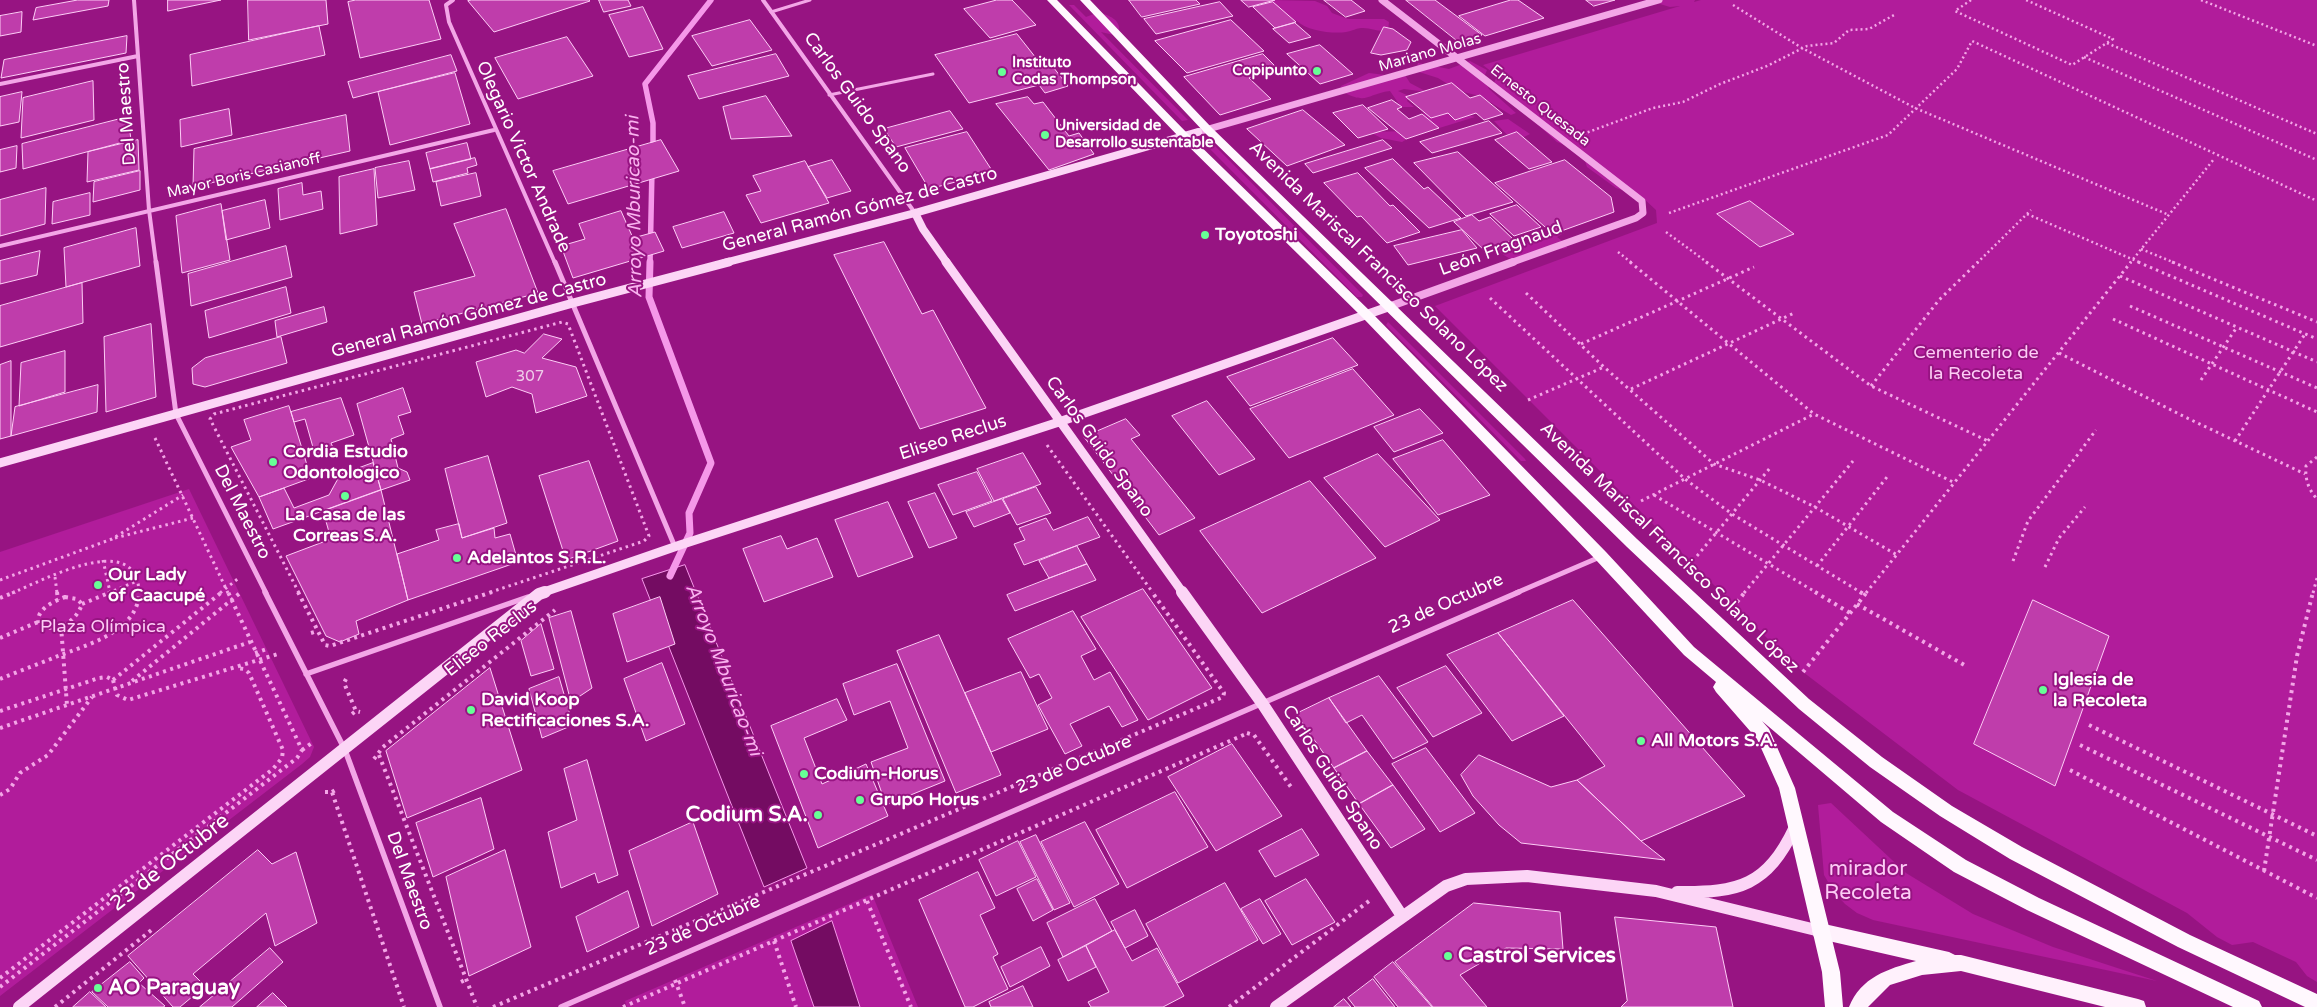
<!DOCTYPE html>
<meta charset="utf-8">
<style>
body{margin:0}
canvas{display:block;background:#971482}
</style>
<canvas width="2317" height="1007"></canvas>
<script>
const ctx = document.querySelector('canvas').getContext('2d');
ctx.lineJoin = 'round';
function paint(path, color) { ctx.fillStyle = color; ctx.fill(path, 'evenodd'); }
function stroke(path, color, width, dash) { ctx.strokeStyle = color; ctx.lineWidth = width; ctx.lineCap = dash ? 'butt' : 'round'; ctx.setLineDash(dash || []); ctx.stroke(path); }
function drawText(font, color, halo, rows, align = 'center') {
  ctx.font = font + ' "Varela Round",sans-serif'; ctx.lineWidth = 4; ctx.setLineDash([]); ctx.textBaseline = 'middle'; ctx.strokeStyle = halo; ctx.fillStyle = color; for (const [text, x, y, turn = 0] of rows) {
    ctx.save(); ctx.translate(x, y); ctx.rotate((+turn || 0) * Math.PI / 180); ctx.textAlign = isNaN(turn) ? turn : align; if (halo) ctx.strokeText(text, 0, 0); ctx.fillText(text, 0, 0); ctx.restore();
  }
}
paint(new Path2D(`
 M1269 0 1315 1 1327 6 1332 13 1348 19H1384L1389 22 1388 30C1379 33 1371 27 1361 28 1357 28 1352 31 1346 32 1333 34 1307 31 1297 21L1265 8 1262 4Z
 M1659 0H1695L1694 2 1701 0H2317V982L2307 976 2296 962 2253 942 2232 945 2217 937 2187 913 1958 790 1803 672 1774 645 1435 306 1657 223 1656 210 1641 196 1616 188 1587 167 1582 152 1557 142 1502 92 1494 83 1497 76 1483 65 1680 6 1670 7 1660 4Z
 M1069 5H1074L1086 17 1099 12C1109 16 1121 19 1119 32L1114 35 1101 32 1188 120 1182 121Z
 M1470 61 1487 70 1484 77 1489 89 1516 113 1511 115 1480 96 1459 91 1438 78 1416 71 1418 63 1449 69Z
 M1369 73 1385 75H1405L1410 83 1427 92 1404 89 1398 91 1409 96 1407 101 1414 107H1401L1390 91C1366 94 1368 105 1343 92L1341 86Z
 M1423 111 1466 114 1475 117 1410 137 1402 142 1381 138 1370 132 1407 131 1425 124Z
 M1508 119 1530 134 1514 142 1494 121Z
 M1210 144H1213L1363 295 1362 297H1357L1207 146Z
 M1554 227 1564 233 1557 237 1565 243 1567 248C1559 250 1550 249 1543 251 1519 258 1520 268 1497 250L1507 238H1518L1527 243 1545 240Z
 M1388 322 1525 459 1526 461H1521L1386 325Z
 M189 489 314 747 310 757 302 764 0 996V552Z
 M1831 803 1906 873 1973 914 2053 947 2157 981 1873 920 1857 913 1845 904 1834 892 1824 875 1818 805Z
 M872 894 918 1007H627L625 1001Z`), '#b11c9b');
const water = new Path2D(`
 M685 565 807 868 764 887 642 579Z
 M832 921 860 1007H814L791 941Z`);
paint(water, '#740c62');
stroke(water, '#f598e9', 1);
stroke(new Path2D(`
 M653 151V123L645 84 711 0
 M650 263 652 170`), '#f598e9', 5.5);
stroke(new Path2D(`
 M650 262 649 297 711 463 689 513 690 533 670 576`), '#f598e9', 7);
const building = new Path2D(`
 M78 0H109L108 6 33 20 36 8Z
 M168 0H221L168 11Z
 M248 0H326L328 24 249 40Z
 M356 0H429L441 39 360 58 348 2Z
 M472 0H589L590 1 494 32 468 1Z
 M599 0H628L631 6 604 12Z
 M997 0H1012L1036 25 990 38 964 9Z
 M1129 0H1196L1200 4 1142 17Z
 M1241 0H1275L1249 7Z
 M1324 0H1351L1365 11 1346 17Z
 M1406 0H1435L1482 35 1459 42Z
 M1511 0H1518L1544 18 1485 36 1459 16Z
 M1586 0H1615L1594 6Z
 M1220 2 1233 16 1156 34 1144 19Z
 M1273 2 1296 22 1275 28 1253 7Z
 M643 7 663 49 629 57 609 15Z
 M22 12 21 32 0 36V16Z
 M750 20 772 50 712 66 692 36Z
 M1231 20 1264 51 1187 73 1155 41Z
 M1295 23 1311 37 1289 43 1273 29Z
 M319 26 325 55 192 86 190 55Z
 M1384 27 1393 29 1411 42 1407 50 1381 55 1371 53Z
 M1017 34 1036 58H1046L1068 86 1045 93 1039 85 969 103 935 55Z
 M127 36 126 53 1 78 4 60Z
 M567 37 593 76 518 99 495 58Z
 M1320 45 1353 74 1320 84 1287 54Z
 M776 54 789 76 699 99 688 76Z
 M1263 54 1278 69 1249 78 1271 99 1220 115 1184 77Z
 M451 55 457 71 353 98 348 82Z
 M455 73 470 124 390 145 378 92Z
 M93 81 94 120 21 138 23 98Z
 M1452 83 1470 98 1480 95 1503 114 1484 120 1476 113 1455 120 1448 113 1431 118 1406 97Z
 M22 92 19 122 0 126V97Z
 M766 96 792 136 731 139 723 107Z
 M1028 97 1034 104 1043 102 1069 136 1079 133 1094 154 1049 170 996 104Z
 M1392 100 1402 107 1397 109 1409 119 1422 114 1439 128 1406 139 1368 108Z
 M1363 105 1388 129 1358 138 1333 113Z
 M229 109 232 135 181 147 180 120Z
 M1303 110 1345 145 1287 166 1247 129Z
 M950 111 963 129 896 147 884 129Z
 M346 115 350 151 193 187 194 149Z
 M128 117 131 140 23 169 22 144Z
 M1489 121 1502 133 1432 153 1420 142Z
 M967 132 993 172 929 189 905 148Z
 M1517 132 1552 162 1529 169 1495 140Z
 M138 140 139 170 87 182 88 152Z
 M661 140 679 171 568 204 553 171Z
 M1383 140 1392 148 1313 173 1305 164Z
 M467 143 471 159 430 169 426 153Z
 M17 146 16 168 0 172V150Z
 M1458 152 1513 202 1466 216 1414 163Z
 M475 158 477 165 467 168 468 173 433 182 430 169Z
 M1393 159 1424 189 1428 187 1461 218 1429 228 1365 168Z
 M832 160 851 191 827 198 808 167Z
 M1565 160 1611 197 1614 212 1553 234 1495 183Z
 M409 161 415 190 378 198 375 168Z
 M805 161 829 203 761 223 746 195 761 191 753 176Z
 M374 169 377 225 340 234 339 177Z
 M140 171V190L93 202 94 182Z
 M476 173 481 196 441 206 436 182Z
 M1358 173 1390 206 1393 205 1420 232 1387 243 1361 216 1357 217 1324 183Z
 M302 183 303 195 321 191 323 209 280 220 278 189Z
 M46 188 45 224 0 236V200Z
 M90 193V215L52 224 53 202Z
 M265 200 270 228 226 240 222 211Z
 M1750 201 1794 234 1760 247 1717 214Z
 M221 204 230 260 182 273 176 216Z
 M1517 205 1541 227 1514 236 1490 214Z
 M506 209 538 293 422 324 414 292 475 276 454 224Z
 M621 211 633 238 655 232 664 251 573 278 561 246 585 239 579 224Z
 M724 212 734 233 682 248 673 227Z
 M1472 215 1479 221 1490 217 1514 240 1484 250 1454 222Z
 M136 228 140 266 66 287 64 248Z
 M1462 230 1477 248 1408 265 1394 246Z
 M884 242 922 314 933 310 986 408 920 429 834 255Z
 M286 246 292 277 191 306 188 274Z
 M40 251 37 275 0 284V261Z
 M82 283 83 323 0 347V306Z
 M286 287 291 313 209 338 205 311Z
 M324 307 327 322 277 337 275 321Z
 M151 324 156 397 106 412 104 337Z
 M544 334 562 339 542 358 576 367 587 396 536 413 532 394 512 387 486 397 476 362 516 350 524 353Z
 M281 337 287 363 205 387 193 384 192 368 205 358Z
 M1333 338 1358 365 1250 406 1227 377Z
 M65 351V392L19 406 21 363Z
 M11 361V436L0 439V365Z
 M1353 369 1394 415 1289 458 1250 409Z
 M98 385 97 412 11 436 15 407Z
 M403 388 411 412 398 416 404 434 391 439 398 468 407 472 410 480 381 490 357 404Z
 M341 398 354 435 331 443 335 452 316 458 305 419 294 422 291 412Z
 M1207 401 1255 459 1219 475 1172 416Z
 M289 406 311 478 259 497 231 447 251 440 244 420Z
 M1420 409 1443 433 1394 452 1374 427Z
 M1126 419 1140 435 1131 439 1195 518 1159 535 1084 437Z
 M1443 440 1490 495 1438 515 1393 459Z
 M1023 453 1041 484 994 501 977 469Z
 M1378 454 1440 520 1385 547 1324 478Z
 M488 456 507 523 462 538 445 469Z
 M589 461 618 541 566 560 539 476Z
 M373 463 381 490 273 529 259 497 284 488 294 508 329 495 340 475Z
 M977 472 992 501 953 515 938 485Z
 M1310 481 1376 558 1262 613 1200 531Z
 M1036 487 1051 513 1017 525 1003 499Z
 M381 490 408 600 356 621 359 634 340 642 326 636 286 556 331 539 323 511Z
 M935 493 957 538 929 548 908 502Z
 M1002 499 1010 513 974 527 966 512Z
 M888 502 913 557 858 577 835 520Z
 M1088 517 1100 537 1024 565 1014 544 1025 540 1019 528 1046 518 1053 530Z
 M459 524 462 538 494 528 495 538 510 534 518 562 408 600 397 554 439 540 436 530Z
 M781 536 787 549 817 538 833 577 764 602 743 549Z
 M1077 546 1087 564 1049 578 1039 561Z
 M1087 564 1096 580 1015 611 1007 595Z
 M1143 589 1212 688 1148 720 1081 617Z
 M660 597 675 644 627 662 613 614Z
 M1573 600 1745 796 1641 841 1577 780 1605 766 1498 633Z
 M2033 600 2109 636 2055 786 1974 744Z
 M571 611 592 688 571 702 549 618Z
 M1073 611 1096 649 1081 656 1094 680 1110 672 1138 720 1122 727 1109 706 1070 724 1082 746 1065 754 1038 705 1052 698 1039 674 1030 678 1008 639Z
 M541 624 554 669 531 676 521 641Z
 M1498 633 1564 716 1512 741 1447 655Z
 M939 635 1001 775 956 793 897 651Z
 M662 663 685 724 646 741 624 679Z
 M897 664 945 781 886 805 871 762 908 748 890 701 854 715 843 684Z
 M1446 666 1482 713 1433 737 1397 688Z
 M490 668 522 770 407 818 386 751Z
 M1021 672 1048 729 991 752 965 693Z
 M1379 676 1428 742 1393 759 1362 715 1346 723 1329 698Z
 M559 677 573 725 542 738 529 689Z
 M1329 698 1367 751 1334 768 1296 714Z
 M837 699 847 720 804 738 822 784 866 764 888 816 818 848 771 726Z
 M1232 744 1282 816 1216 851 1168 777Z
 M1426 748 1475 813 1440 832 1392 764Z
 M1367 751 1393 785 1359 804 1334 768Z
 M1479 755 1551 787 1577 780 1641 841 1665 860 1521 843 1499 825 1473 796 1461 775Z
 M587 760 618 875 598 883 595 873 561 888 548 832 577 820 564 769Z
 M1393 785 1425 829 1391 848 1359 804Z
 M1175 792 1208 847 1127 888 1096 830Z
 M481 798 494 849 433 877 416 823Z
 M693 822 718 894 652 926 629 851Z
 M1085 822 1119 884 1074 907 1041 842Z
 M1302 829 1319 855 1275 877 1259 851Z
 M1036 835 1070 903 1054 910 1020 842Z
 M1018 841 1036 877 996 896 979 860Z
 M258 850 272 864 296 852 317 923 275 946 266 913 193 974 205 986 180 1007H173L128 956Z
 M505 850 531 947 469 976 446 877Z
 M978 872 995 908 980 915 998 954 993 957 1008 989 973 1007H965L919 900Z
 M1037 879 1053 910 1033 921 1017 889Z
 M1306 879 1335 922 1292 945 1265 901Z
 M1225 883 1258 940 1178 983 1146 924Z
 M628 891 639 927 587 952 576 917Z
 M1095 899 1112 931 1063 957 1047 923Z
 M1260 899 1281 934 1263 944 1241 909Z
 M1474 903 1560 912 1563 949 1506 948 1460 975 1487 1007H1433L1395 962Z
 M1135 910 1148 936 1125 948 1111 922Z
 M1615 917 1716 927 1733 1007H1621L1627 1001Z
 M1115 930 1132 961 1157 948 1184 996 1163 1007H1091L1088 1002 1109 992 1086 946Z
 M1086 946 1096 967 1068 981 1058 960Z
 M1041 947 1050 966 1010 987 1001 967Z
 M270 948 283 962 232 1007H200Z
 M130 962 144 978 139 983 165 1006 163 1007H108L92 992Z
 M1393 962 1432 1007H1398L1374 977Z
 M1373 979 1395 1007H1355L1348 998Z
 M1023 986 1033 1007H991L989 1002Z
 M90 992 106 1007H73Z
 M273 993 287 1007H257Z
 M1344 999 1351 1007H1334Z`);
paint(building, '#bf3dab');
stroke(building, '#fdcdf6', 1);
stroke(new Path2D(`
 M1971 0 1955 11 2072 65 2113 39 2026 0
 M2201 0 2317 46
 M1733 5 1802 48 1915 108 2169 215
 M2107 43 2317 134
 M2084 57 2317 160
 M1583 134 1653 108 1683 102 1720 84 1767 66 1807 46 1834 43 1849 30 1869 29 1894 15
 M1669 213 1888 135 1957 69 1972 41 2317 201
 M2027 214 2141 263
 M1666 232 1708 263
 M2141 249 2175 263
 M1618 252 1632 263
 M1977 263 2031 210
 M2130 263 2214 159`), '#f3a6e7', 2.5, [2, 3]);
stroke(new Path2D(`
 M1630 262 1814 414 1955 483
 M1706 262 1871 386 1988 441
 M2138 262 2317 339
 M2172 262 2317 322
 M2120 276 2317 362
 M1526 293 1604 367 1714 464 1760 480 1815 507 1897 555
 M1490 298 1685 479 1732 514 1862 593
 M2130 306 2317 388
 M2113 319 2317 412
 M1581 344 1754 267
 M2059 353 2185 417 2305 474
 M2201 380 2237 327
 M1871 386 1939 300 1978 262
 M1631 389 1794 313
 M1528 400 1604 367
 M155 438 228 593
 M2235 441 2305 334
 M1047 445 1153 593
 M2317 457 2306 466C2305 479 2308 489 2317 499
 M1654 495 1817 593
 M1641 501 1814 414
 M115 538 193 518
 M1697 556 1770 468
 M103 560 110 592
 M2013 561 2028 521 2096 430
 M1817 566 1887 477
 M2045 567 2059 538 2085 507
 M55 577 57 593
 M0 580 112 539 183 495
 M12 593C42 581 138 528 139 593
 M108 593 137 581
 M220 593 240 577
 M299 593 210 419 214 414 562 322 568 324 649 536 644 541 488 593
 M1744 593 1853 461
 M1866 593 2131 262
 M2313 593 2317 578`), '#f3a6e7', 3, [2.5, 4]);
stroke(new Path2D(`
 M57 592 58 600
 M298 592 325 645 330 646 492 592
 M1815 592 1850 613
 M1860 592 1865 595
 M65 597 77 599 82 604C76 622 58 632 40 626 32 611 54 601 65 597Z
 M0 598 15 592
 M1737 602 1745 592
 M82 604 111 592
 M1857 604 1966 666
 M61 626 67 705
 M311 633 318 631
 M0 638 38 622
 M255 653 267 649
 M1803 672 1867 592
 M0 679C19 671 39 664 58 656 87 645 139 631 139 592
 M346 679 344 683 356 711 360 712
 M113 680 117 695 128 700 278 654
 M113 680 222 592
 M132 681 240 593
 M0 711 99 678 107 677 113 680
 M352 714 356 711
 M2089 725 2317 836
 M0 728 250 642
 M1247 733 1254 735 1291 787
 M2080 745 2317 860
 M302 750 312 743
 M379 755 477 1007
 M374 759 383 747 555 610
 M2070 770 2317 898
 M325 792H332L404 1007
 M332 792 337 789
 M0 795 10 789 20 773 48 755 92 697
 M2264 871 2297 656 2313 592
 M867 901 911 1007
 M774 941 796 1007
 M0 978 273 769 282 758 283 750 249 673 244 669 237 668
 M675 980 685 1007
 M461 982 467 979
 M0 987 297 758 302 750 228 592
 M55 1007 154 928
 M493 1007 1223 697 1224 693 1152 592
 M623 1007 1248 733
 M1229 1007 1369 901`), '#f3a6e7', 4, [3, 4.5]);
stroke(new Path2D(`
 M771 12 810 0
 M829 95 933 74`), '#f3a6e7', 3);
stroke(new Path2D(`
 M134 0 149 210 156 263
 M453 0 446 5 449 22 555 263
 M763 0 915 213
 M0 84 138 56
 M0 246 494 130`), '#f3a6e7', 4);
stroke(new Path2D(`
 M156 262 176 414 266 593
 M555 262 675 547
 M1516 593 1600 557`), '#f3a6e7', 5);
stroke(new Path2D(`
 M265 592 345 750 440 1007
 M306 674 528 597
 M561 1007 1519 592`), '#f3a6e7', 5.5);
stroke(new Path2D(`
 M1382 0 1642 201 1643 213 1636 218 1510 263
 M1198 132 1659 0`), '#f3a6e7', 7);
stroke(new Path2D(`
 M1391 306 1513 262`), '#f3a6e7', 8);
stroke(new Path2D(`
 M915 213 923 229 947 263
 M724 263 915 213 1198 132`), '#fcd5f6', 8);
stroke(new Path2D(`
 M946 262 1183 593
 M0 463 573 303 729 262
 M541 593 680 545 1059 422 1391 306`), '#fcd5f6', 9);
stroke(new Path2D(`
 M1182 592 1262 703 1402 916
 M1677 892C1739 893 1767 886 1795 827
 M19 1007 539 594 545 592
 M1276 1007 1446 886 1466 879 1527 876 1656 891 1820 931`), '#fcd5f6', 12);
paint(new Path2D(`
 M1820 923 1949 952 1955 955H1961L2138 999 2144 1001 2146 1007H2105L1961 971 1922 975 1890 985 1868 1007H1849C1861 977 1888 969 1916 961L1820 939 1814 937 1812 931 1814 925Z`), '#fff1fc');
paint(new Path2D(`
 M1047 0H1057L1188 134 1372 313 1606 552 1694 647 1893 812 1966 860 2039 898 2259 1001 2262 1007H2233L2027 910 1954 872 1881 822 1762 721 1769 729 1795 788 1840 972 1843 1007H1825L1822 972 1779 788 1757 739 1716 692 1713 687 1716 682 1684 655 1596 560 1364 319 1180 138Z
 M1080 0H1090L1212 128 1637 539 1809 699 1882 757 1952 806 2022 847 2190 935 2317 994V1007H2305L2178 947 2010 859 1940 816 1870 767 1799 709 1627 547 1204 132Z`), '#fff8fe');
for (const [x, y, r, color] of [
 [1317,71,5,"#67ff96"],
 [1002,72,5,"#67ff96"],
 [1045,135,5,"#67ff96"],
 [1205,235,5,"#67ff96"],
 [273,462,5,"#67ff96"],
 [345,496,5,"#67ff96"],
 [457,558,5,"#67ff96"],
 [98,585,5,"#67ff96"],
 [2043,690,5,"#67ff96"],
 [471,710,5,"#67ff96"],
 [1641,741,5,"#67ff96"],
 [804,774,5,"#67ff96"],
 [860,800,5,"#67ff96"],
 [818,815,5,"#67ff96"],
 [1448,956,5,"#67ff96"],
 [98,988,5,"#67ff96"]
]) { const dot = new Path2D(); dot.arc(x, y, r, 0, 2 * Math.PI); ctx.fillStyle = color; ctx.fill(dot); stroke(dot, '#971482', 2); }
drawText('15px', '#fff', '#971482', [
 ["Mariano Molas",1430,53,-16],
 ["Ernesto Quesada",1540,106,38],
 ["Mayor Boris Casianoff",244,176,-13]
]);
drawText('bold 15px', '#fff', '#971482', [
 ["Instituto",1012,63],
 ["Codas Thompson",1012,80],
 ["Copipunto",1307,71,"right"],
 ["Universidad de",1055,126],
 ["Desarrollo sustentable",1055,143]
], 'left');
drawText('15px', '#efceea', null, [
 ["307",530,377]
]);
drawText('18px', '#fff', '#971482', [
 ["Carlos Guido Spano",857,103,54],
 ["Del Maestro",127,114,-94],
 ["Olegario Victor Andrade",523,157,66],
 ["General Ramón Gómez de Castro",860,210,-15],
 ["León Fragnaud",1501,249,-20],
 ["Avenida Mariscal Francisco Solano López",1378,267,44],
 ["General Ramón Gómez de Castro",469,316,-15],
 ["Eliseo Reclus",953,438,-18],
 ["Carlos Guido Spano",1099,447,54],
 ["Del Maestro",242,512,63],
 ["Avenida Mariscal Francisco Solano López",1669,548,44],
 ["23 de Octubre",1446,604,-24],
 ["Eliseo Reclus",491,639,-38],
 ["23 de Octubre",1074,765,-23],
 ["Carlos Guido Spano",1332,778,57],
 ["Del Maestro",409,881,70],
 ["23 de Octubre",703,926,-24]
]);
drawText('bold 18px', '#fff', '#971482', [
 ["Toyotoshi",1215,235],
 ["Cordia Estudio",283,452],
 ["Odontologico",283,473],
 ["La Casa de las",345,515,"center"],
 ["Correas S.A.",345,536,"center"],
 ["Adelantos S.R.L.",467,558],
 ["Our Lady",108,575],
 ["of Caacupé",108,596],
 ["Iglesia de",2053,680],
 ["la Recoleta",2053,701],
 ["David Koop",481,700],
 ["Rectificaciones S.A.",481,721],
 ["All Motors S.A.",1651,741],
 ["Codium-Horus",814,774],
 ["Grupo Horus",870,800]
], 'left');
drawText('18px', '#fdcdf6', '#971482', [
 ["Cementerio de",1976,353],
 ["la Recoleta",1976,374],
 ["Plaza Olímpica",103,627]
]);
drawText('italic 19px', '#f9b2ef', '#971482', [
 ["Arroyo Mburicao-mi",635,207,-91],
 ["Arroyo Mburicao-mi",723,670,69]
]);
drawText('bold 21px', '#fff', '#971482', [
 ["Codium S.A.",808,815,"right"],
 ["Castrol Services",1458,956],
 ["AO Paraguay",108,988]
], 'left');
drawText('21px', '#fff', '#971482', [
 ["23 de Octubre",170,863,-38]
]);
drawText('21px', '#fdcdf6', '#971482', [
 ["mirador",1868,869],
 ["Recoleta",1868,893]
]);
</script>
